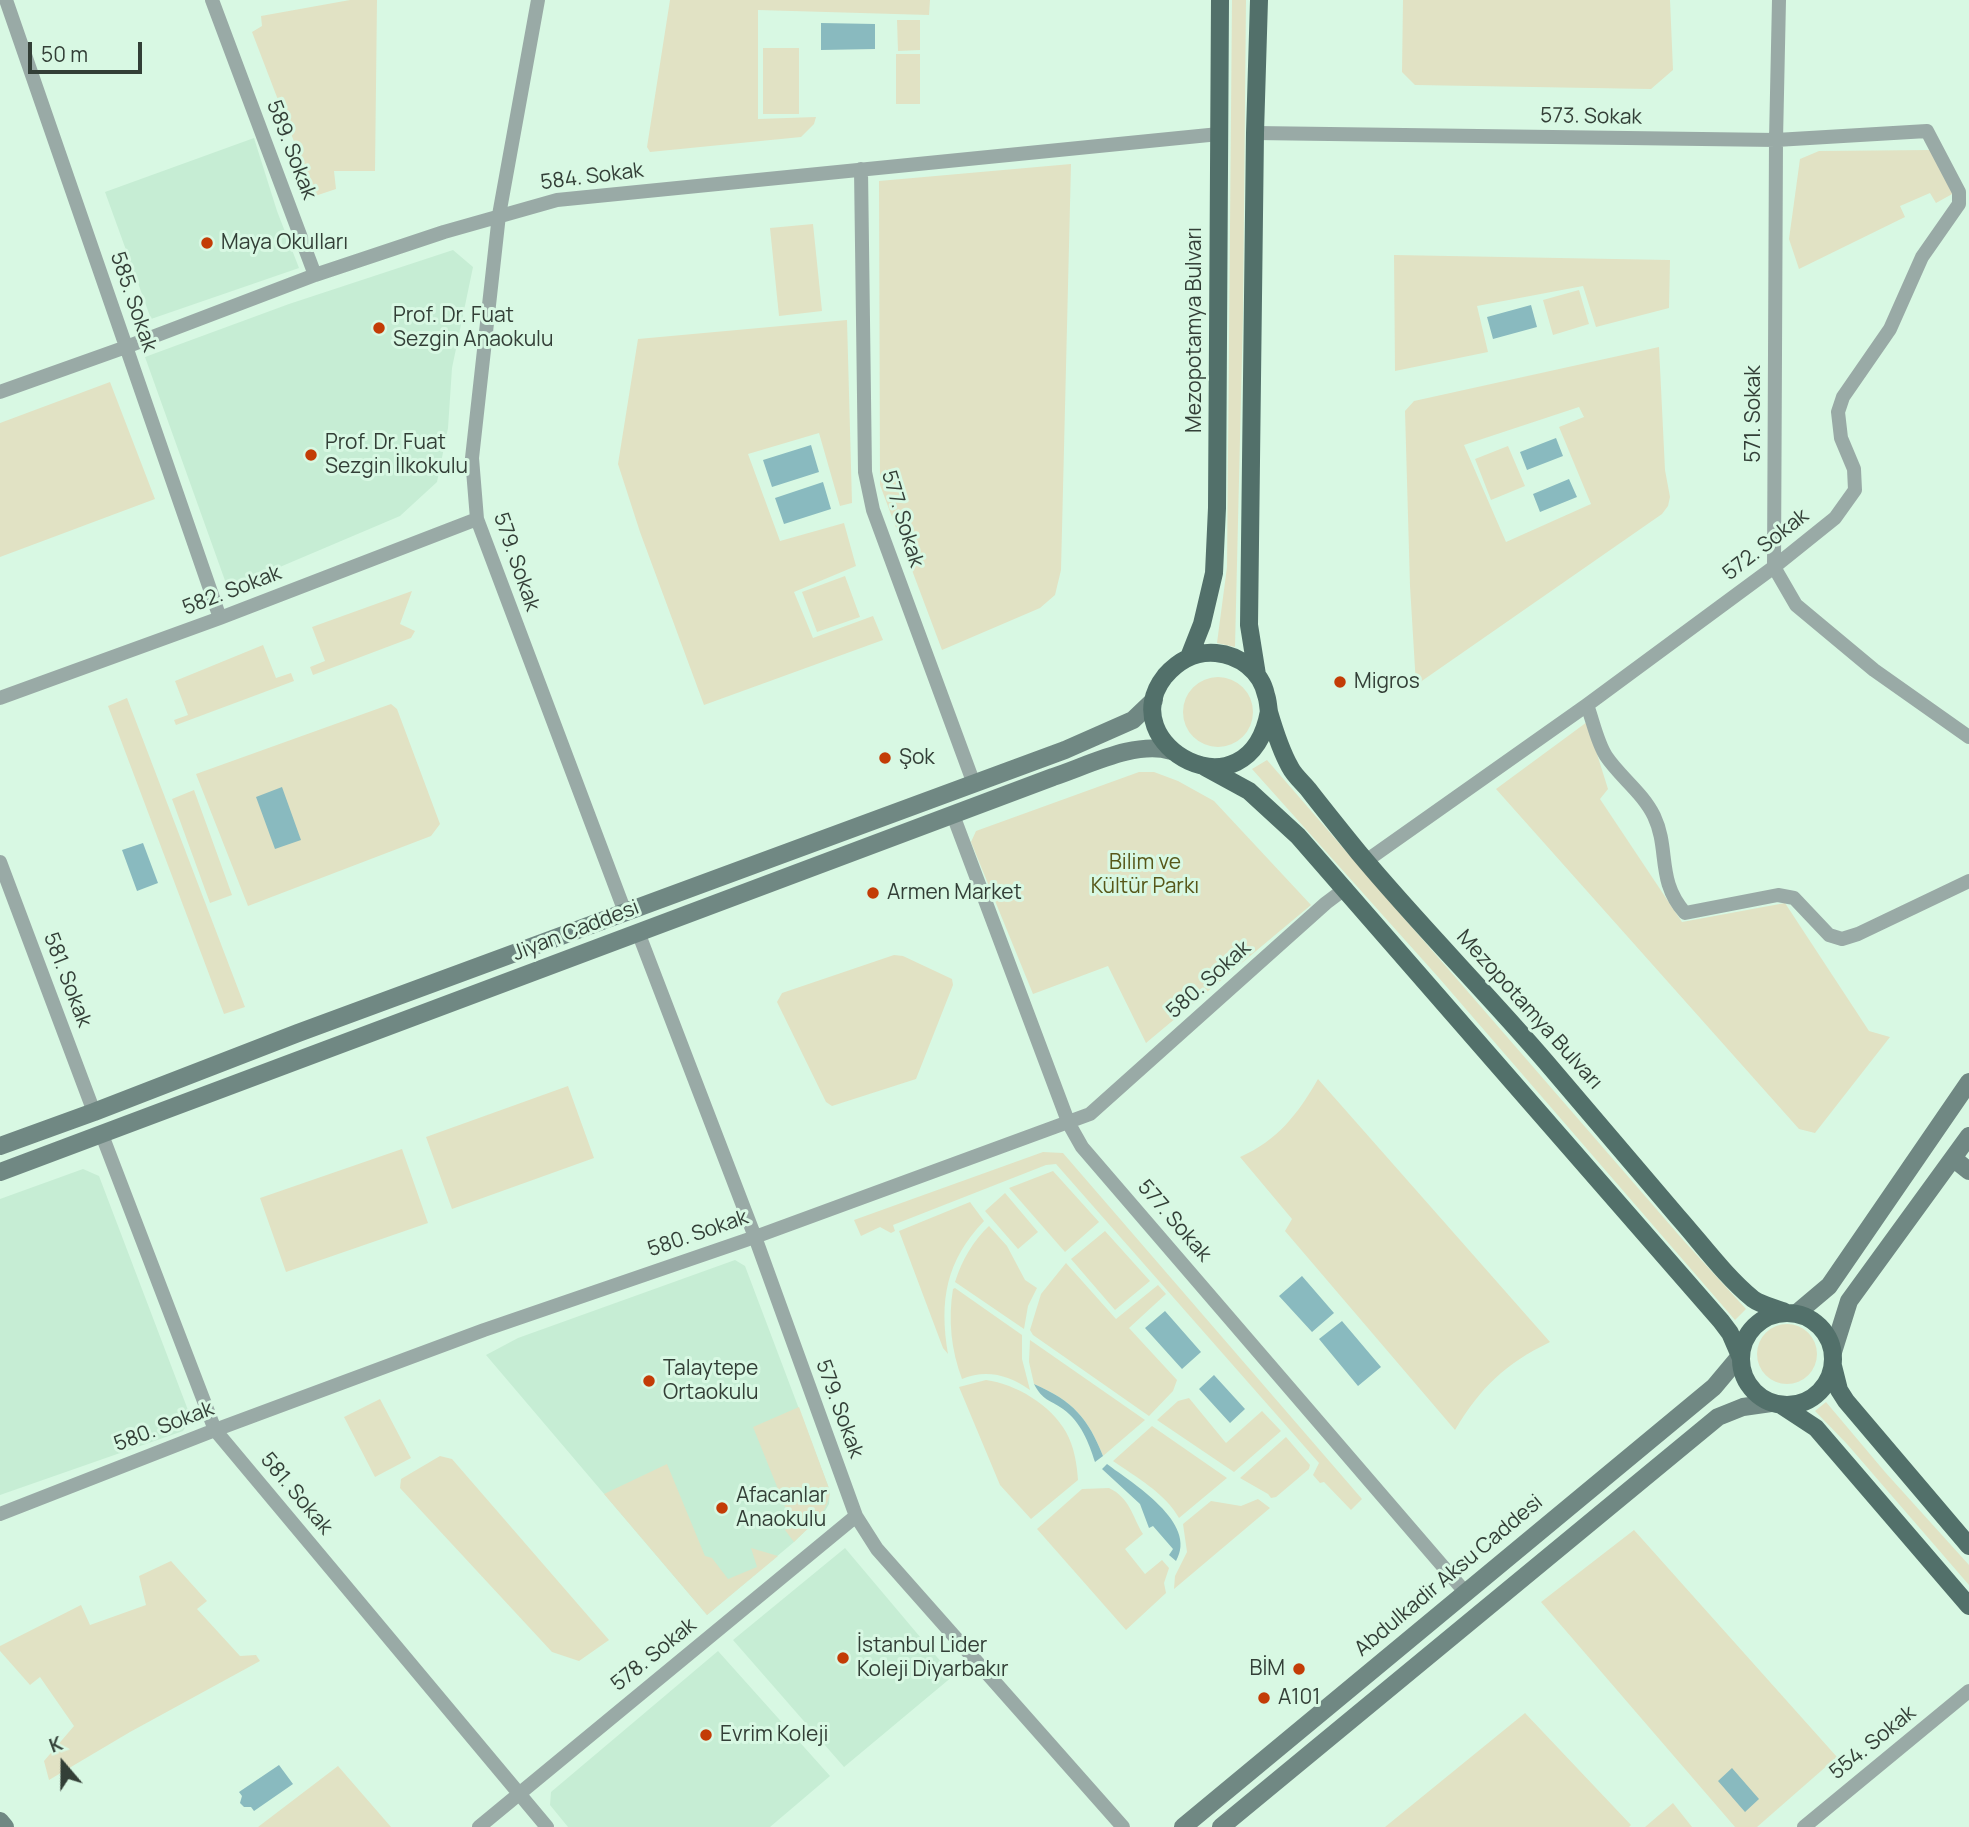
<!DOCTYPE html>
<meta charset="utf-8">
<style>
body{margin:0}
#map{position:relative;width:1969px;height:1827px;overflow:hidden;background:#d8f8e3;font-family:Manrope,sans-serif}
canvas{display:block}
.north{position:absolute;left:28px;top:1729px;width:70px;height:70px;-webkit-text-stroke:5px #d8f8e3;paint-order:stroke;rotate:340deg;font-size:19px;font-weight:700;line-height:28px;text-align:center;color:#333f37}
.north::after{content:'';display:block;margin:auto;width:24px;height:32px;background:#333f37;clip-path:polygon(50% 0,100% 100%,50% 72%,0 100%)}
.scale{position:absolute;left:28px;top:42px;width:114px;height:32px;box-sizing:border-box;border:4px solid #333f37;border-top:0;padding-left:9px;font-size:21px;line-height:24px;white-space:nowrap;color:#333f37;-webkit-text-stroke:5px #d8f8e3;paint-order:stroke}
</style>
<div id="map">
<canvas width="1969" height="1827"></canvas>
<div class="north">K</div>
<div class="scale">50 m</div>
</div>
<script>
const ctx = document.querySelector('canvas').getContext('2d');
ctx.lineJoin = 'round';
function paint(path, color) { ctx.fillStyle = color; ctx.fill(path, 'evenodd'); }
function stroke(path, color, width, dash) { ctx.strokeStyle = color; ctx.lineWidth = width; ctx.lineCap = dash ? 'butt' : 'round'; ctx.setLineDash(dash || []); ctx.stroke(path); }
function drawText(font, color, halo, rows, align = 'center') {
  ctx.font = font + ' Manrope,sans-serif'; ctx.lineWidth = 6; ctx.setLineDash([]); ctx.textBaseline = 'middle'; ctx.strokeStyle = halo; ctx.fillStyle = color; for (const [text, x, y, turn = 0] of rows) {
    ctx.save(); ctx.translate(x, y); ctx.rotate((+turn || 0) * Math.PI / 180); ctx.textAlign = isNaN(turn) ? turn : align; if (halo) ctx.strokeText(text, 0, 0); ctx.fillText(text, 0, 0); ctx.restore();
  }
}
paint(new Path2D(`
 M254 138 277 211 299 268 151 319 105 192Z
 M453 250 473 267 452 368 448 428 437 482 400 516 228 589 145 357 289 304Z
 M83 1169 99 1176 191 1418 183 1431 0 1495V1199Z
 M735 1260 745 1266 830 1491 829 1504 825 1511 794 1542 707 1615 486 1355 518 1338Z
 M845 1548 953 1676 844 1767 733 1640Z
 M718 1651 830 1776 770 1827H568L550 1805 551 1792Z`), '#c6edd4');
paint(new Path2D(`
 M350 0H377L375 171H334L336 189 312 197 298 152 252 32 262 26 261 16Z
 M670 0H930L929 15 758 10V119L816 117 814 124 801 137 650 152 647 147Z
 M1232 0H1246L1243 313 1235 647 1217 643 1227 567Z
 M1403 0H1670L1673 70 1651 89 1415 85 1402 72Z
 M897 20H920V50L898 51Z
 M763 48H799V114H763Z
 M896 54H920V104H896Z
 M1930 150 1954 193 1936 203 1930 193 1900 206 1905 217 1799 269 1789 239 1800 159 1819 151Z
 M1071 164 1061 570 1055 595 1040 608 942 650 880 485 879 181Z
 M813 224 822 311 779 316 770 228Z
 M1394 255 1670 260 1669 308 1596 327 1583 286 1477 306 1488 352 1395 371Z
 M1579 290 1589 324 1553 335 1543 300Z
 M847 320 852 503 840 506 819 433 748 454 780 541 844 523 856 566 794 592 813 638 873 616 883 640 704 705 640 532 618 464 638 339Z
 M1659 347 1665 470 1670 497 1668 506 1662 514 1416 685 1410 586 1405 411 1414 401ZM1579 407 1584 417 1559 427 1591 504 1506 542 1464 445Z
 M110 382 155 499 0 557V423Z
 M1508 446 1525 486 1491 500 1475 459Z
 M845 576 860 617 817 632 802 592Z
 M412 591 400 624 415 631 411 638 313 675 310 667 325 661 312 627Z
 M263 645 276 678 291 673 294 681 176 725 174 720 188 715 175 681Z
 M1183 712a35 35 0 1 1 70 0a35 35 0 1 1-70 0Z
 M127 698 245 1007 224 1014 108 706Z
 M391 704 397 709 440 824 431 836 248 906 196 774Z
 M1587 722 1608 789 1600 799 1682 922 1785 903 1869 1031 1890 1037 1815 1133 1799 1129 1496 789Z
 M1267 760 1684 1241 1746 1309 1735 1320 1439 978 1252 769Z
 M1139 772H1154L1178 781 1214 801 1311 905 1146 1043 1108 966 1033 994 971 842 976 831Z
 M194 790 232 895 210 903 172 799Z
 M894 955 903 956 952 979 953 985 916 1079 832 1106 826 1102 777 1002 782 993Z
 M1318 1079 1550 1342C1505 1364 1481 1387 1455 1430L1285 1231 1292 1219 1240 1157C1277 1141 1298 1114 1318 1079Z
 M568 1086 594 1158 452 1209 426 1137Z
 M402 1149 428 1223 286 1272 260 1198Z
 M1043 1152 1063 1153 1362 1499 1351 1510 1324 1482 1320 1483 1313 1475 1319 1463 1056 1164 1046 1165 893 1225 895 1231 891 1233 880 1227 861 1236 854 1220Z
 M1053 1171 1099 1222 1065 1252 1009 1188Z
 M1005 1193 1038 1232 1018 1249 985 1211Z
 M970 1202 984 1221C946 1261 939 1300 948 1354L943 1348 899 1231Z
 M989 1226 1007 1246 1025 1280 1037 1288 1028 1306 1024 1329 955 1282C962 1260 973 1241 989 1226Z
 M1105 1231 1150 1281 1115 1310 1071 1259Z
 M1066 1263 1116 1319 1158 1285 1166 1294 1129 1328 1177 1380 1173 1391 1149 1416 1033 1335 1030 1330 1041 1294Z
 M955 1288 1022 1335V1359L1030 1390C1009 1375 986 1369 962 1379 951 1350 948 1319 953 1289Z
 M1757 1354a30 30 0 1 1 60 0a30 30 0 1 1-60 0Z
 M1030 1340 1145 1420 1103 1456C1088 1418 1073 1401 1034 1384L1029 1362Z
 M986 1380C1016 1384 1051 1405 1066 1432 1074 1446 1077 1464 1078 1480L1031 1519 1000 1485 959 1387Z
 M1189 1398 1226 1443 1262 1411 1281 1431 1234 1472 1157 1420 1178 1401Z
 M380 1399 411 1458 375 1477 344 1417Z
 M1826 1402 1885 1472 1969 1565V1585L1847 1444 1815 1411Z
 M799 1407 830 1491C828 1514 810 1526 794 1542L785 1530 790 1525V1519L753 1427Z
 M1152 1426 1227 1478 1179 1518C1165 1493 1136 1477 1113 1461Z
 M1286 1437 1310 1465 1309 1469 1276 1497 1271 1498 1268 1494 1240 1478Z
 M440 1456 452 1459 609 1640 579 1661 552 1652 400 1488 401 1479Z
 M667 1464 705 1556 712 1558 728 1579 757 1567 751 1548 778 1556 707 1615 604 1494Z
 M1109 1488C1130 1498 1132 1516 1143 1534L1125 1549 1145 1574 1162 1560 1169 1568 1164 1583 1166 1593 1126 1630 1037 1529 1082 1489Z
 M1258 1499 1270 1508 1174 1589 1175 1576 1187 1552 1183 1524 1211 1501 1241 1506Z
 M1634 1530 1837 1757 1757 1827H1735L1541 1602Z
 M171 1561 207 1601 197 1609 240 1656 256 1655 260 1661 130 1732 49 1780 44 1761 74 1726 40 1677 30 1685 0 1651V1646L81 1605 90 1625 146 1605 139 1576Z
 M1525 1713 1631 1825 1629 1827H1385Z
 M338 1766 391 1827H258Z
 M1673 1803 1692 1827H1645Z`), '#e1e2c4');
paint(new Path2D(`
 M821 23 875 24V49L821 50Z
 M1531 305 1537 327 1493 339 1487 317Z
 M1556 438 1563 456 1527 470 1520 452Z
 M811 445 819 472 772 487 763 460Z
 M1569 479 1577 497 1540 512 1533 494Z
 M823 482 831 509 784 524 775 498Z
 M282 787 301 840 275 849 256 797Z
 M143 843 158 883 137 891 122 850Z
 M1302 1276 1334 1313 1312 1332 1279 1296Z
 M1165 1311 1201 1352 1182 1369 1145 1328Z
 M1342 1321 1381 1367 1358 1386 1319 1339Z
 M1214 1375 1245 1409 1230 1423 1199 1389Z
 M1034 1384C1073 1401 1088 1418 1103 1456L1095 1462C1089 1443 1081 1422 1063 1409 1049 1399 1043 1401 1034 1384Z
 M1107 1464C1132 1483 1199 1523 1176 1561L1169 1555 1173 1549 1153 1526 1149 1528 1140 1504 1102 1469Z
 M279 1765 293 1784 254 1811 251 1807H244L240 1803 242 1796 239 1792Z
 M1732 1768 1759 1799 1745 1812 1718 1781Z`), '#89babf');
stroke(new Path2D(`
 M6 0 220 618
 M212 0 315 275
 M538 0 499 215 472 458 477 519 625 912
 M1779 0 1776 140 1774 567 1796 605 1874 670 1969 737
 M1255 133 1776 140 1927 131 1959 192V204L1922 257 1890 329 1843 397 1838 412 1841 438 1854 469 1855 490 1835 518 1774 567 1587 705 1366 861
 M861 169 865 472 873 510 974 784
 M0 392 126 347 315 275 444 232 557 200 1219 134
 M0 698 220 618 477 519
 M1587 705C1593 721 1597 742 1606 756 1620 777 1643 793 1654 816 1670 850 1656 880 1685 913L1778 895 1794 898 1829 935 1842 939 1858 934 1969 881
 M953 815 1069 1124 1082 1147 1465 1592
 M0 862 94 1112
 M638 932 755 1237 856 1516 877 1549 1123 1827
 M102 1135 215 1430 547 1827
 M0 1514 215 1430 484 1330 755 1237 1090 1114 1326 903 1346 888
 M479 1827 856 1516
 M1804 1827 1969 1691`), '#99aaa6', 14);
stroke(new Path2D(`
 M0 1146 94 1112 298 1033 1065 750 1133 720 1154 700
 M1954 1159 1969 1171
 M0 1172 1053 777C1087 766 1136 740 1171 751
 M1797 1313 1829 1286 1969 1082
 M1833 1352 1849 1301 1969 1136
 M0 1821 5 1827
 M1183 1827 1714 1387 1740 1356
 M1221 1827 1718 1417 1743 1407 1771 1403`), '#708883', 18);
stroke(new Path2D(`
 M1189 657 1202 624 1214 573 1217 508 1220 0
 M1257 675 1249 625 1255 133 1259 0
 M1269 711C1249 822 1110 745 1165 676 1178 661 1196 651 1216 653 1239 655 1261 671 1266 695 1268 700 1268 706 1269 712 1274 729 1281 751 1290 767 1294 775 1302 782 1308 789 1325 811 1342 832 1359 853 1419 925 1485 991 1546 1062 1590 1113 1634 1165 1678 1217 1702 1244 1725 1276 1753 1299 1761 1305 1775 1308 1785 1312
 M1205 767 1249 791 1298 836 1721 1321 1730 1333 1740 1356
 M1741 1359a46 46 0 1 1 92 0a46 46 0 1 1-92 0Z
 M1833 1366 1839 1390 1846 1401 1969 1546
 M1781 1405 1816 1428 1969 1606`), '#52706a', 18);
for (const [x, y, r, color] of [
 [207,243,7,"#c33c06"],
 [379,328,7,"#c33c06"],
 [311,455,7,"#c33c06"],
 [1340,682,7,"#c33c06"],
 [885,758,7,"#c33c06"],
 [873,893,7,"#c33c06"],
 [649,1381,7,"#c33c06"],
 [722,1508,7,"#c33c06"],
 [843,1658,7,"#c33c06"],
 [1299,1669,7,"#c33c06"],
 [1264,1698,7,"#c33c06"],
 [706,1735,7,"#c33c06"]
]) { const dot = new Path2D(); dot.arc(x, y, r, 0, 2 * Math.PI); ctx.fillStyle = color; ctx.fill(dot); stroke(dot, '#d8f8e3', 2.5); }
drawText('21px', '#333f37', '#d8f8e3', [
 ["573. Sokak",1591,117,1],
 ["589. Sokak",291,150,69],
 ["584. Sokak",592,177,-7],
 ["585. Sokak",133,302,71],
 ["Mezopotamya Bulvarı",1195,330,-90],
 ["571. Sokak",1754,414,-90],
 ["577. Sokak",902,519,73],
 ["572. Sokak",1766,545,-38],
 ["579. Sokak",516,562,71],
 ["582. Sokak",232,591,-21],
 ["Jiyan Caddesi",576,931,-21],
 ["581. Sokak",67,980,69],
 ["580. Sokak",1209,980,-42],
 ["Mezopotamya Bulvarı",1529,1010,48],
 ["577. Sokak",1174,1221,49],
 ["580. Sokak",698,1234,-19],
 ["579. Sokak",839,1409,70],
 ["580. Sokak",164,1427,-21],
 ["581. Sokak",296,1494,50],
 ["Abdulkadir Aksu Caddesi",1449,1576,-40],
 ["578. Sokak",654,1655,-39],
 ["554. Sokak",1873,1743,-39]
]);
drawText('21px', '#333f37', '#d8f8e3', [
 ["Maya Okulları",221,243],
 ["Prof. Dr. Fuat",393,316],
 ["Sezgin Anaokulu",393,340],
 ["Prof. Dr. Fuat",325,443],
 ["Sezgin İlkokulu",325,467],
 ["Migros",1354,682],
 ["Şok",899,758],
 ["Armen Market",887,893],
 ["Talaytepe",663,1369],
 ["Ortaokulu",663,1393],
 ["Afacanlar",736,1496],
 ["Anaokulu",736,1520],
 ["İstanbul Lider",857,1646],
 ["Koleji Diyarbakır",857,1670],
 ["BİM",1285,1669,"right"],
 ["A101",1278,1698],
 ["Evrim Koleji",720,1735]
], 'left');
drawText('21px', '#575719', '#d8f8e3', [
 ["Bilim ve",1145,863],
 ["Kültür Parkı",1145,887]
]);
</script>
